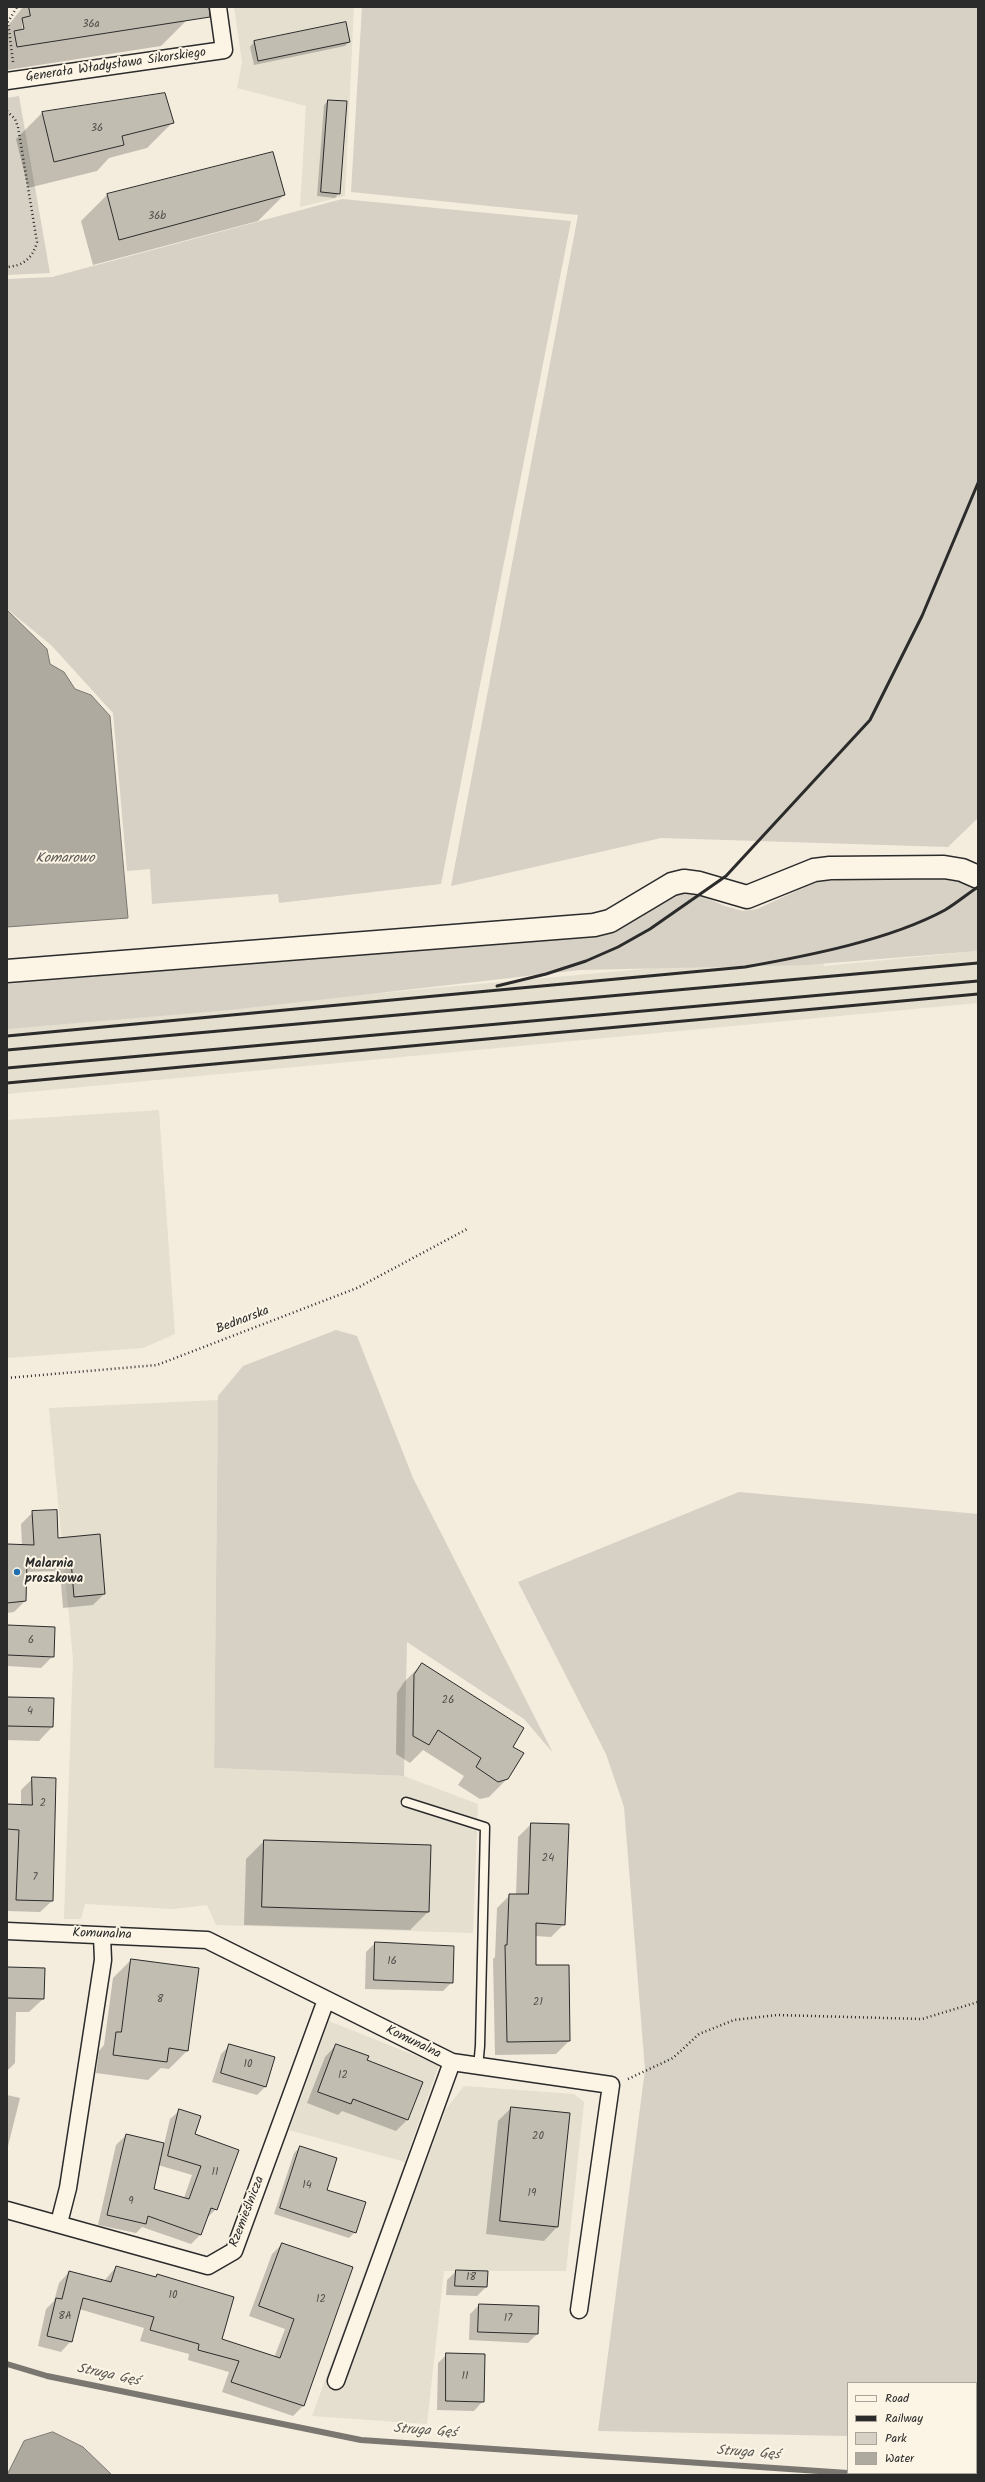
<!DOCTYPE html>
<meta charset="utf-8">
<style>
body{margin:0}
#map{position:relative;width:985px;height:2482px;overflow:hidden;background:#f4edde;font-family:Kalam,sans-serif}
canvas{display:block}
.frame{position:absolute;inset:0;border:8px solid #2b2b2b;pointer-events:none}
.legend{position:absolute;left:847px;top:2382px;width:130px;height:92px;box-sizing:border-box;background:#fcf5e5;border:1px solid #a8a49b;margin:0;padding:5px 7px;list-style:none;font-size:12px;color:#2b2b2b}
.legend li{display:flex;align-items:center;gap:8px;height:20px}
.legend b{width:20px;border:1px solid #a8a49b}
</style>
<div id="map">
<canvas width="985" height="2482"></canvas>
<div class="frame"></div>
<ul class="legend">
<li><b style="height:5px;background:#fcf5e5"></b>Road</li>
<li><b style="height:5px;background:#2b2b2b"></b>Railway</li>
<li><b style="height:11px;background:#d6d1c4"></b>Park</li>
<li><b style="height:11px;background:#afaaa0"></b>Water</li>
</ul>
</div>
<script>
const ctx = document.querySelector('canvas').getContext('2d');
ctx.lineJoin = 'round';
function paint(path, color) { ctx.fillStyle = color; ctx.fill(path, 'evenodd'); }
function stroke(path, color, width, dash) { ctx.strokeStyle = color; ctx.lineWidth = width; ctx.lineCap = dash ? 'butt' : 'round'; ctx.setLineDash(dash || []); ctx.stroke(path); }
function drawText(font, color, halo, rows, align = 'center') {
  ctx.font = font + ' Kalam,sans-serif'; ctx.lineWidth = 4; ctx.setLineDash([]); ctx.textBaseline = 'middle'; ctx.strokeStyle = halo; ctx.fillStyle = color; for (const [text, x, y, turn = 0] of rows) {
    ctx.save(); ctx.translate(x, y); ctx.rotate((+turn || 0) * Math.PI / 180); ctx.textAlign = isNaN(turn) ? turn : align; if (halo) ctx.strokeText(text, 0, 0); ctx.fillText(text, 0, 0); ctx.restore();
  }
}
paint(new Path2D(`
 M234 7H354L345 196 300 207 306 106 237 88 242 62Z
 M817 944 824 966 978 951V1003L7 1094V1027L709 963Z
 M159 1110 175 1334 143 1348 7 1358V1120Z
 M218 1400 214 1768 404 1776 478 1804 473 1933 216 1925 207 1905 173 1909 85 1904 81 1919H64L73 1659 49 1408Z
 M329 2021 439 2065 405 2161 424 2168 446 2109 464 2086 574 2094 584 2102 566 2271H444L427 2424 312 2416 405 2162 289 2130Z`), '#e5dfd0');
paint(new Path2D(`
 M362 7H978V818L948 847 661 838 451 886 578 215 351 192Z
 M19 96 50 273 7 275V98Z
 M342 199 571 221 441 884 279 903 278 894 152 904 150 869 127 871 113 713 51 645 7 609V279L52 277Z
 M949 878 978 889V951L806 965 580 970 230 1010 7 1029V984L606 933 674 894 685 891 694 893 725 906 743 911 757 909 816 882 838 880Z
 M336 1330 357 1336 413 1478 553 1753 524 1719 407 1642 404 1776 214 1768 218 1396 243 1366Z
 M739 1492 978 1514V2438H976V2383H848V2436L598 2431 645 2070 624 1807 606 1754 518 1582Z`), '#d6d1c4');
const water = new Path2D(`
 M7 610 47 649 50 664 64 672 75 689 91 695 110 716 128 918 7 927Z
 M53 2432 83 2447 112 2475H7L24 2441Z`);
paint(water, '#afaaa0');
stroke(water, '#7a7771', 1);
paint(new Path2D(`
 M23 7H185L187 20 161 46 7 70V27ZM24 21 25 34H23L22 23Z
 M254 42H349L345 46 254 65 250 47Z
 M165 94 173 122 147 148 109 158 97 171 28 188 16 139 42 113Z
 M328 101 339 193 335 198 317 196 324 105Z
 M273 153 284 195 258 221 93 265 81 221 107 195Z
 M33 1512 104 1594 93 1605 63 1608 60 1571 26 1572 25 1601 14 1612 7 1613V1545H22L21 1524Z
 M7 1626 53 1656 41 1668 7 1666Z
 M422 1664 511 1747 507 1779 489 1797 480 1799 458 1785 464 1776 423 1750 410 1763 396 1754 397 1693 404 1682Z
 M7 1698 52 1727 39 1741 7 1740Z
 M33 1778 52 1901 40 1912 7 1911V1805H21V1790Z
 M531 1824 564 1924 551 1937 535 1936V1966L569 2041 556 2054 495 2055 493 1959 495 1957 497 1908 510 1895H516L518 1837Z
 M264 1841 428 1912 410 1930 244 1925 246 1859Z
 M375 1943 452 1982 443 1991 365 1989 366 1952Z
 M131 1960 187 2051 169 2069 161 2068 148 2080 96 2073 99 2051 104 2045 113 1978Z
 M7 1967 44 1969 43 1999 29 2012H16L15 2063 7 2071Z
 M230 2045 266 2086 257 2095 212 2082 221 2054Z
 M336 2045 366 2061 407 2120 396 2131 342 2111 338 2115 307 2103 325 2057Z
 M7 2095 20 2098 7 2150Z
 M511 2108 569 2113 557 2227 544 2241 486 2234 498 2121Z
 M180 2110 194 2135 216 2209 206 2219 200 2235 191 2244 142 2227 136 2233 98 2225 116 2145 126 2135 164 2144 170 2119ZM158 2165 192 2175 184 2198 153 2190Z
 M300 2147 325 2190 355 2232 349 2238 274 2214 294 2153Z
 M282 2244 352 2268 303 2406 293 2416 222 2392 229 2372 188 2360 189 2354 140 2341 144 2328 79 2309 71 2341 61 2352 38 2346 46 2309 54 2301 59 2283 69 2272 104 2281 116 2267 154 2278 157 2275 221 2340 274 2358 285 2329 249 2316 272 2254Z
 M456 2271 486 2287 477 2296 446 2295 447 2280Z
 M479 2305 537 2334 528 2343 469 2340 470 2314Z
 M447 2354 483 2401 474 2411 437 2410 438 2363Z`), '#0003');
stroke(new Path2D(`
 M7 2364 47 2376 361 2440 848 2473
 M852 2473 879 2475`), '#7a7771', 6);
const building = new Path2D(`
 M29 7H209L210 17 17 47 14 31 24 29 22 18 30 16Z
 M346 22 350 42 258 61 254 41Z
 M165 93 174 123 122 136 124 145 54 162 42 112Z
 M328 100 347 101 340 194 321 192Z
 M273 152 285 195 119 240 107 194Z
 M57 1510 58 1538 100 1534 105 1594 74 1597 71 1560 27 1562 26 1601 7 1603V1544L34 1545 32 1511Z
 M7 1625 55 1627 54 1657 7 1655Z
 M422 1663 524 1728 513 1747 524 1753 508 1779 498 1782 476 1767 481 1758 438 1730 429 1745 413 1736 414 1675Z
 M7 1697 54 1698 53 1727 7 1726Z
 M32 1777 56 1778 53 1901 16 1900 19 1830 7 1829V1804L32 1805Z
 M531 1823 569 1824 565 1925 536 1923V1965H569L570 2041 507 2042 505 1945H507L509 1894H528Z
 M264 1840 431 1845 429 1912 262 1907Z
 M375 1942 454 1946 453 1983 374 1980Z
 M131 1959 199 1968 188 2051 169 2048 167 2062 113 2055 116 2032H121Z
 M7 1967 45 1968 44 1999 7 1998Z
 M229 2044 275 2057 266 2087 221 2073Z
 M336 2044 369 2056 367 2060 423 2082 408 2120 353 2099 351 2104 318 2092Z
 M511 2107 570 2113 558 2227 500 2221Z
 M179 2109 201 2116 195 2134 239 2150 217 2210 211 2208 201 2235 148 2216 146 2224 107 2215 126 2134 164 2143 154 2189 189 2199 201 2166 168 2156Z
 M300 2146 337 2158 327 2190 366 2202 356 2233 280 2208Z
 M282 2243 353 2267 304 2406 231 2382 239 2361 198 2350 199 2344 150 2330 154 2317 83 2298 72 2342 47 2336 56 2298 62 2299 69 2271 111 2282 116 2266 156 2277 157 2274 234 2297 222 2339 280 2358 294 2319 259 2306Z
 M456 2270 488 2271 487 2287 455 2286Z
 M479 2304 539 2306 538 2334 478 2332Z
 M446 2353 485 2354 484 2402 446 2401Z`);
paint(building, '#c2bdb1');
stroke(building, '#2b2b2b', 1);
const lane = new Path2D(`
 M406 1802 485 1827 480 2046 478 2067`);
const street = new Path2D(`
 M7 81 224 50 218 7
 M7 1931 207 1940 452 2062 611 2085 579 2310
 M7 2210 208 2266 234 2251 326 2000
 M59 2223 68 2188 103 1960 102 1936
 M336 2381 452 2062`);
const secondary = new Path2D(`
 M7 971 594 925 610 921 672 884 684 881 699 883 747 897 814 870 830 868 944 867 962 870 978 877`);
stroke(lane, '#2b2b2b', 11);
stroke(street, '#2b2b2b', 19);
stroke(secondary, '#2b2b2b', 25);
stroke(new Path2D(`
 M13 62 8 22 17 7
 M7 111 15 119 18 127 37 242C33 258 23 266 7 267
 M7 1378 157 1365 357 1288 469 1228
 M628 2079 673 2058 699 2034 734 2020 777 2015 922 2019 978 2002`), '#2b2b2b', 2.5, [1, 3]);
stroke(lane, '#fcf5e5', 8);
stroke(street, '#fcf5e5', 16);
stroke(secondary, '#fcf5e5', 22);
stroke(new Path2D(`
 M497 986 546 974 586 961 618 947 650 929 726 876 870 720 922 616 978 483
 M7 1036 745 967C807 956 890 940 945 910 957 903 967 894 978 887
 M7 1050 978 963
 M7 1068 978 981
 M7 1083 978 994`), '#2b2b2b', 3);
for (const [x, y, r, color] of [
 [17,1572,4,"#1f6fb2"]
]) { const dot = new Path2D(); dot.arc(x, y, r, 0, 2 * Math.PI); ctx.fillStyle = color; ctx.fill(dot); stroke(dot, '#fcf5e5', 1.5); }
drawText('11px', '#51504c', null, [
 ["36a",91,25],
 ["36",97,129],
 ["36b",157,217],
 ["6",31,1641],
 ["26",448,1701],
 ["4",30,1712],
 ["2",43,1804],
 ["24",548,1859],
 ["7",35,1878],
 ["16",392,1962],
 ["8",160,2000],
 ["21",538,2003],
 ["10",248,2065],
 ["12",343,2076],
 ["20",538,2137],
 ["11",215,2173],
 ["14",307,2186],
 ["19",532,2194],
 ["9",131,2202],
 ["18",471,2278],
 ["10",173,2296],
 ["12",321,2300],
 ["8A",65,2317],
 ["17",508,2319],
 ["11",465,2377]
]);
drawText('13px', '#2b2b2b', '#fcf5e5', [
 ["Generała Władysława Sikorskiego",116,66,-8],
 ["Bednarska",243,1321,-21],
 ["Komunalna",102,1935,2],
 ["Komunalna",413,2043,26],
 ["Rzemieślnicza",248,2212,-69]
]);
drawText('bold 13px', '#2b2b2b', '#fcf5e5', [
 ["Malarnia",25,1565],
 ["proszkowa",25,1580]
], 'left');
drawText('italic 14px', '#595754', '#fcf5e5', [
 ["Komarowo",65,860],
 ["Struga Gęś",108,2376,12],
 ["Struga Gęś",425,2432,4],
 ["Struga Gęś",748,2454,4]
]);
</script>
